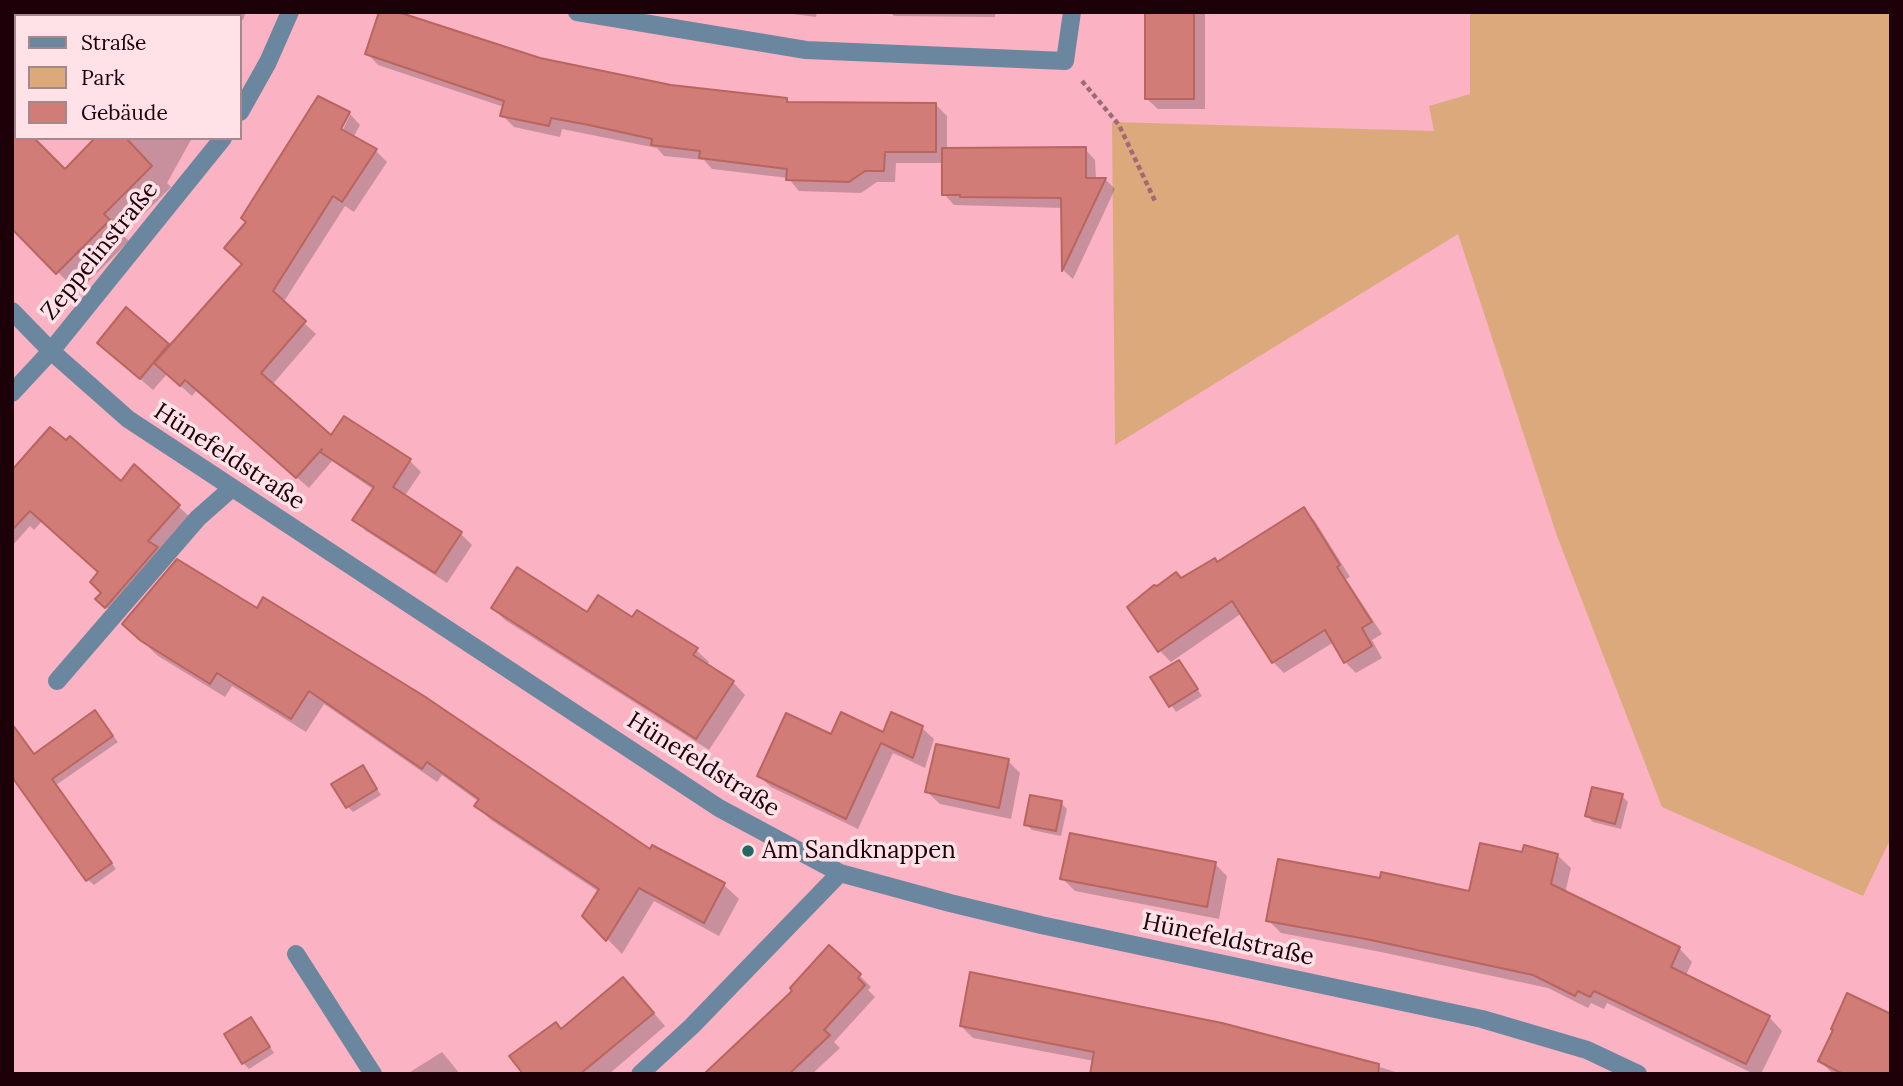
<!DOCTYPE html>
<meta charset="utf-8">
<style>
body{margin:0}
#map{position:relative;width:1903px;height:1086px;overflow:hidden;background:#fbb3c3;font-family:Lora,serif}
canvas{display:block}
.frame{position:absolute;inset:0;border:14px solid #1c0108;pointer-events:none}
.legend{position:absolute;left:14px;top:14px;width:228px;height:126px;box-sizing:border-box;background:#ffe2e8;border:2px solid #a4888e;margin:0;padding:9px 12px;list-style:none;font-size:21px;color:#1c0108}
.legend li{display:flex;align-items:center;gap:14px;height:35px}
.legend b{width:35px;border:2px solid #a4888e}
</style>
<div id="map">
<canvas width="1903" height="1086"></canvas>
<div class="frame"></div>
<ul class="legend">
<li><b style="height:9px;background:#6b879f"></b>Straße</li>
<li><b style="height:19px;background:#dba97b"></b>Park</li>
<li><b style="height:19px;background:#d27c77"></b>Gebäude</li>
</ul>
</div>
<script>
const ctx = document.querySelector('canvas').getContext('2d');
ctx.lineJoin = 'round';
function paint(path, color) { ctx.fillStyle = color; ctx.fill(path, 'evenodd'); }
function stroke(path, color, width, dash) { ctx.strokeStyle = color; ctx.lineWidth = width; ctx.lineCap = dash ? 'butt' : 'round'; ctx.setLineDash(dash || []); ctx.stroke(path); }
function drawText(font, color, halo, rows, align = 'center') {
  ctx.font = font + ' Lora,serif'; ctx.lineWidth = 7; ctx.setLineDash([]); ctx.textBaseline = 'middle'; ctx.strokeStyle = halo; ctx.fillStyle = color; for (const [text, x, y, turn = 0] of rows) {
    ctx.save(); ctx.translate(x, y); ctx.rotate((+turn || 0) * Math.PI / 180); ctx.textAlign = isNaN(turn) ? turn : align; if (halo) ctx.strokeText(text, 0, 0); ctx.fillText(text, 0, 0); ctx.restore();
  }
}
paint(new Path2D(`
 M1470 12H1891V838L1863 896 1662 807 1557 536 1458 234 1115 445 1112 122 1434 131 1429 106 1470 94Z`), '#dba97b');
paint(new Path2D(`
 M219 12H246L243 20 240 19V16Z
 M778 12H817L816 17Z
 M890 12H995V17L894 16Z
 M1146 12H1205V109H1158L1146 98Z
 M367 53 540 60 670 87 787 99 791 104 936 105 947 116V149H1085L1095 160 1096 179H1105L1115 189 1073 279 1063 270V208L954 205 944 194V163H896L895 182H877L861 193 799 191 788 178 712 169 704 160 664 156 657 148 562 129 560 137 514 127 502 115 504 107 378 65Z
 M319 98 349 113 360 125 353 138 376 151 387 162 354 212 345 206 283 303 316 334 272 385 332 438 344 419 409 460 421 472 404 497 461 534 472 545 447 583 366 531 355 519 374 490 332 461 309 488 197 390 192 396 167 374 153 390 99 343 126 310 170 347 244 265 226 248 247 223 243 218ZM346 115H350L339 138 335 136Z
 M12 110 16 113V138H39L36 142 65 171 98 138H192L167 183 171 187 123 235 129 241 78 292 12 227Z
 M135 467 191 518 118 618 98 599 103 593 100 573 42 521 34 530 30 526 12 546V473L121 483Z
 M1304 510 1315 521 1350 577 1346 579 1382 634 1372 640 1382 658 1356 673 1345 662 1334 642 1284 673 1273 662 1242 613 1171 662 1160 651 1129 607 1218 563Z
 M178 562 651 851 724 885 739 899 719 936 654 901 622 954 585 916 599 892 491 820 476 806 479 802 442 775 437 782 324 704 306 732 232 686 225 697 158 656 139 638Z
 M493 608 633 620 696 650 709 662 706 666 733 682 745 695 709 750 505 620Z
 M1179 662 1202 696 1176 712 1153 678Z
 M95 712 118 742 56 785 116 869 94 885 88 880 35 756Z
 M922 728 934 739 925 768 893 753 858 829 771 787 759 776 832 737 884 734Z
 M1008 761 1020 773 1011 819 940 804 927 792Z
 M363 767 381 795 353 812 347 806Z
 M1622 796 1628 802 1621 829 1593 822 1587 816Z
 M1061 803 1067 809 1061 836 1032 830 1026 824Z
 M1524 854 1557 855 1571 868 1565 893 1679 948 1692 962 1686 975 1769 1017 1782 1031 1761 1074H1754L1607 1003 1604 1009 1591 1003 1588 1008 1548 988 1381 952 1281 933 1268 920 1470 893Z
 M1215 864 1227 876 1219 919 1075 891 1062 878Z
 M860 976 871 987 868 990 875 997 834 1042 840 1048 812 1074H709Z
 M635 991 665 1026 609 1074H525L556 1024 562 1030Z
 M251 1019 274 1053 249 1069 243 1063Z
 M961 1026 1354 1059 1402 1074H1092L1094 1061 973 1038Z
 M442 1052 460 1074H407Z
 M1820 1061 1891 1074H1833Z`), '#0003');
const building = new Path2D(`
 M379 12H398L540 58 671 85 787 98V102L936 103V152H885L884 171H865L849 182 786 180 787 169 699 158 700 151 651 145 652 139 589 125 551 118 549 126 500 116 504 101 365 54Z
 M1145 12H1194V99H1145Z
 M318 96 350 112 341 129 377 149 342 202 333 196 273 291 306 321 261 373 331 435 344 416 411 459 393 487 462 532 435 573 352 520 374 487 320 452 322 449 296 478 185 380 180 386 154 363 242 264 224 248 246 222 241 218Z
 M12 116 16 120V138H34L65 169 95 138H126L152 166 104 214 110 220 56 274 12 229Z
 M1086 147V178H1106L1062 271 1061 198 960 197V195H942V148Z
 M126 307 169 344 140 379 97 343Z
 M50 427 66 440 70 436 121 481 134 464 180 505 148 541 158 547 105 608 95 599 101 593 90 582 98 572 30 511 12 530V470Z
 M1304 507 1340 565 1337 567 1372 622 1362 628 1372 646 1344 663 1325 630 1272 663 1232 601 1158 652 1127 607 1154 585 1157 586 1176 572 1181 578 1215 558 1217 562Z
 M177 559 257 608 263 597 424 696 650 849 652 845 725 883 704 923 639 888 606 941 582 916 599 889 474 806 479 799 427 762 422 769 309 691 291 719 217 673 210 684 141 641 122 624Z
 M517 567 587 612 598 595 632 617 637 610 698 648 693 655 734 681 696 739 491 608Z
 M1179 660 1198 689 1169 707 1150 677Z
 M95 710 113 736 52 779 112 863 86 881 12 777V724L34 754Z
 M841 712 883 732 891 712 923 726 913 758 881 743 846 819 757 776 786 713 831 734Z
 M936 744 1009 759 999 808 925 792Z
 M363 765 377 789 346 808 331 784Z
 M1592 787 1623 794 1615 824 1585 816Z
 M1030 795 1062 801 1056 831 1024 825Z
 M1070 833 1216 862 1207 907 1060 879Z
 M1480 843 1522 852 1524 845 1558 854 1551 884 1680 947 1671 967 1770 1016 1746 1064 1594 991 1590 997 1578 991 1575 996 1533 975 1366 939 1266 921 1278 859 1380 878 1381 872 1469 891Z
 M829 945 861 974 858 978 865 985 824 1030 830 1035 789 1074H704L792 991 790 988Z
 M970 972 1222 1023 1379 1064 1378 1074H1090L1094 1052 960 1026Z
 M623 977 654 1013 580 1074H523L509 1056 556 1022 561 1029Z
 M1847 993 1891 1014V1074H1843L1818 1061 1833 1030 1831 1029Z
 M251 1017 270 1047 242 1064 224 1034Z`);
paint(building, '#d27c77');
stroke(building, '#b86560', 2);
stroke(new Path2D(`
 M1082 81 1119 125 1155 201`), '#9f6a76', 4.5, [5, 3.5]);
stroke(new Path2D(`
 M577 12 806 50 1065 61 1072 12
 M240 112 268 62 290 12
 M12 311 51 351 128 419 719 808 840 873 950 903 1041 925 1482 1019 1587 1050 1638 1074
 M12 393 51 351 223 138
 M57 681 198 518 232 488
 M296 954 373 1074
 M640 1074 692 1026 840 873`), '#6b879f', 18);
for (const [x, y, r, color] of [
 [748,851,7,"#216a62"]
]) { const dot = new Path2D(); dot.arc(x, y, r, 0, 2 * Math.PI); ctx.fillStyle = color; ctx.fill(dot); stroke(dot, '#ffe2e8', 2.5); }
drawText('24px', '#1c0108', '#ffe2e8', [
 ["Zeppelinstraße",100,251,-51],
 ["Hünefeldstraße",229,457,33],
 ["Hünefeldstraße",703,765,32],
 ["Hünefeldstraße",1228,940,12]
]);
drawText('24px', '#1c0108', '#ffe2e8', [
 ["Am Sandknappen",762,851]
], 'left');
</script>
